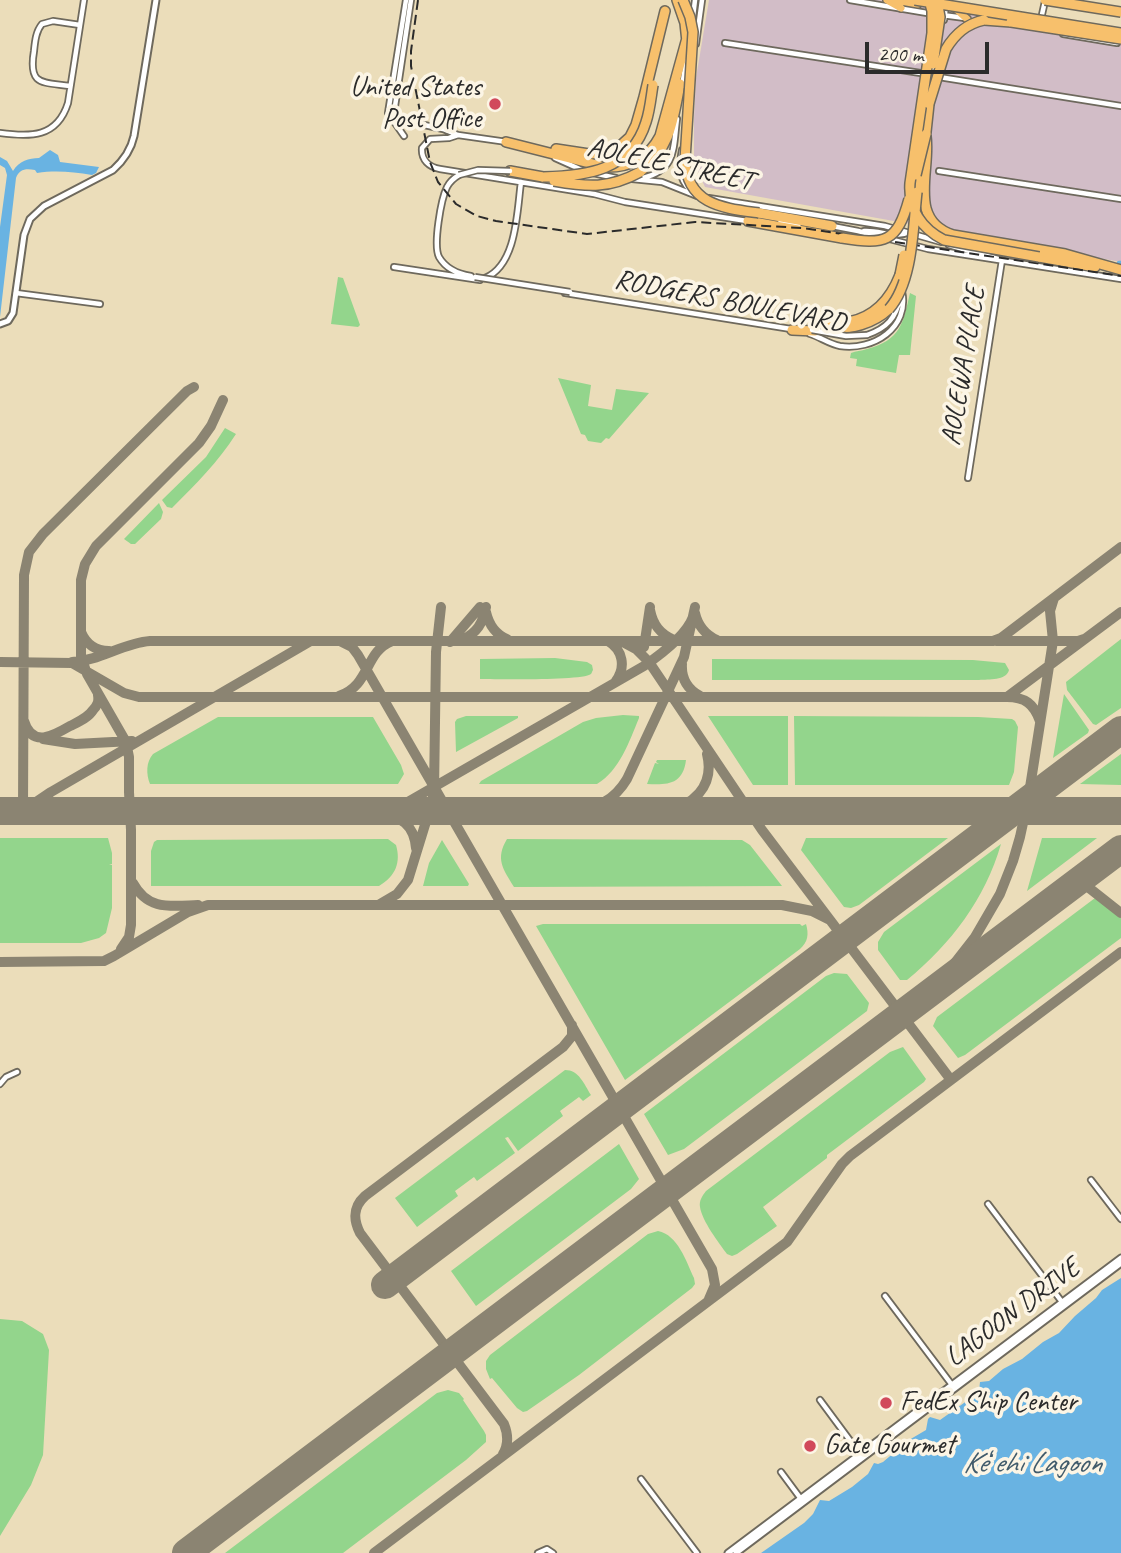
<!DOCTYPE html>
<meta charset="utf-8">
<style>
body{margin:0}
#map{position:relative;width:1121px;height:1553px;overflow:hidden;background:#ebddba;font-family:Caveat,sans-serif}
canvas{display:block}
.scale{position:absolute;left:865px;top:42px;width:124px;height:32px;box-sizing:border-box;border:4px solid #2b2b2b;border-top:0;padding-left:9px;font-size:21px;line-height:24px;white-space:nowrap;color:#2b2b2b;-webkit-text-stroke:5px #fcf5e5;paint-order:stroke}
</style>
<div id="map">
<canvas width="1121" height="1553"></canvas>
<div class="scale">200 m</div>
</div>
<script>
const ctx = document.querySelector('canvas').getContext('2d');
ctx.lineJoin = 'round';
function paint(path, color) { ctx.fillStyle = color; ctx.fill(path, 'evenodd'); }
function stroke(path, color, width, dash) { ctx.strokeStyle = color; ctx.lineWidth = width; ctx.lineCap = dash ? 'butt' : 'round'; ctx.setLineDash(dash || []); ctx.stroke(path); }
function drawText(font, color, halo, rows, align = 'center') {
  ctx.font = font + ' Caveat,sans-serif'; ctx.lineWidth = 7; ctx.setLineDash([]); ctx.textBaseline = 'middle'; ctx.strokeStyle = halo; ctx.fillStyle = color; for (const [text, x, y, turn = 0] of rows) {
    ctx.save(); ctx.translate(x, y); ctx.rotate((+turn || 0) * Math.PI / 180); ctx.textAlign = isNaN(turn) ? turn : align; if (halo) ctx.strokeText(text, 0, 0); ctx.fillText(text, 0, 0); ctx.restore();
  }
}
paint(new Path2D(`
 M709 0H880L1121 39V262L705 187 694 163V118L696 78Z`), '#d2bdc7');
paint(new Path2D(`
 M338 277 343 278 360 325 358 327 331 324Z
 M910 293 916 296 910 355H899L896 373 856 366 857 359 850 358 851 353C856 351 861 351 867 349 901 340 903 323 910 293Z
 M558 378 591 385 588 406 612 410 616 389 649 393 609 439 606 438 601 443 588 441 585 435 581 434Z
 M225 428 236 434C218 462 196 484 172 508L167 507 162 500 206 457Z
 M159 503 163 512 161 519 135 544H131L124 539Z
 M1121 639V708L1096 725 1093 724 1067 690 1066 682Z
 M555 658 587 662 592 665 593 670C592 671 592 673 591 674 582 681 496 679 480 679V659Z
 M712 659 973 660 1005 663 1009 670C1006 681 989 679 979 680H712Z
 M1064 694 1089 730 1088 733 1053 758Z
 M623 715 639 716V718C629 742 620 770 597 784H479L481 781 583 722 596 718Z
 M466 716H518V718L456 752 455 722 457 719Z
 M708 716H788V785H753Z
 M794 716 978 717 1012 719 1015 721 1018 727 1014 772 1009 785H795Z
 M218 717H373L401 765 404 774 398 784H150C146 774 146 762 153 754Z
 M1121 754V785L1080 784Z
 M657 760H686C683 785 667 785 647 784L655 763 659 764 656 762Z
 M0 838H108L112 853V864H109L112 865V908L106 933 99 938 81 943H0Z
 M806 838H948L859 905 851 908 844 907 801 850Z
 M1042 838H1097L1027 891Z
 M388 839 396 845C401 862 396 876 379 886H151V851L154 842 157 840Z
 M507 839 742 840 750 845 782 886 514 887C503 869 495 859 507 839Z
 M442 840 469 884 468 886H423L429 863Z
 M1001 844C985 899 951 944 907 980H900L878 950V942L884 932Z
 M1095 898 1121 918V938L965 1055 958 1058 933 1026 937 1017Z
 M543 924H800L802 926 806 924C809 934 808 942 800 949L625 1080 536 926Z
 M834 973 847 974 869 1003 867 1011 684 1149 668 1155 644 1114 826 976Z
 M903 1047 926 1079 924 1082 827 1155V1158L763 1207 777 1226 737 1254 732 1256 727 1254C719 1243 702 1221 700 1207 699 1201 702 1196 706 1191L890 1052Z
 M565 1070C579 1070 584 1084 591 1095L583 1101 579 1097 560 1111 563 1116 518 1151 508 1137 505 1138 515 1153 477 1181 474 1177 455 1191 458 1196 417 1227 395 1198Z
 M619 1144 639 1179 631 1189 476 1306 451 1271Z
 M658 1231C678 1235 686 1261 694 1278L695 1284 692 1288 579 1375 527 1411 523 1412 517 1408 492 1378 490 1379 486 1369V1361L490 1355 648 1234Z
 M0 1319 22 1321 43 1334 49 1350 43 1455 31 1485 0 1536Z
 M448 1390 459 1393 464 1399 463 1400 484 1431 486 1435V1442L466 1460 343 1553H225L437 1393Z`), '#93d58c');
paint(new Path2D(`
 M50 150 58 155 60 162 99 167 96 173 92 175C73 172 56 170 37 173L35 170C26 168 19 169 16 178L0 317V227L7 175 5 168 0 165V157L7 161 13 171C19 161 29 158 39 158Z
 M1121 1278V1553H761L804 1523 813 1514 820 1500 829 1501 852 1487 868 1474 874 1463 878 1464 883 1462 909 1440 926 1430 928 1419 930 1417 940 1420 978 1393 979 1391 980 1382 989 1381 1003 1369 1022 1359 1043 1342 1059 1333 1075 1316 1096 1298 1102 1290Z`), '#69b3e2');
stroke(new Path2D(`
 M1119 263H1121`), '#69b3e2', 4.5);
stroke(new Path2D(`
 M650 610C653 625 660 634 674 640
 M486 612C489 625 495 634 507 639
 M695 613C698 626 706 635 717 640
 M81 632C86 644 96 651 109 651
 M462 640C477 633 483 623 486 607
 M340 641 352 647 358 655 712 1269 715 1285 709 1299
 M608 641C623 650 626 667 616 681
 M996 641H1078L1084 639
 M450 642 480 607
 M623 642 636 649 649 662 762 830 951 1080
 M644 647 650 607
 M0 662 72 663 124 693 139 697H1007L1121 612
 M72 662C99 661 123 643 150 641H993L1001 638 1121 547
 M682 664C681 679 687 689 700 696
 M339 696C371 685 364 652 392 641
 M1007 697C1025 697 1034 704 1040 721
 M24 721C32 748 53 736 70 726 78 722 88 718 93 710 98 705 99 701 98 695
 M43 739 75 744 132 741
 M23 811 24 575 29 552 43 534 187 391 194 387
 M23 811 51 792 309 642
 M373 811 391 809 406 803 644 666C660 655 686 636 693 617
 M571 811C596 809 614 801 627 779L684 657 695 607
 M663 811C693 807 715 786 707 754
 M379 812C401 817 414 824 416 848
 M1079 880 1121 913
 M133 883C148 911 171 906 198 905
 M380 904 397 894 408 880 432 802 434 792 436 652 441 607
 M121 949 129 937 131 925V830L129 792V757L126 742 87 674 81 656V580L85 564 96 546 199 443 211 426 223 400
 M0 962 104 961 114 956 188 912 208 905H782L812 911 830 920
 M910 1007 950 969 975 937 1000 894 1013 861 1020 837 1028 800 1053 641 1050 611 1054 598
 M503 1454C509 1444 508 1434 504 1424L360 1233C353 1219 353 1207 365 1196L563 1047 572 1036V1025
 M374 1553 787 1242 842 1164 850 1156 1121 952`), '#8b8472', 10);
stroke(new Path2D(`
 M0 811H1121
 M385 1285 1121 730
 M186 1553 1121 849`), '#8b8472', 28);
const minor = new Path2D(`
 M411 0 394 113 396 119 443 129 458 135 507 142
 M850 0 933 14
 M942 15 965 18
 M693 17 695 0
 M1041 19 1045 1
 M944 20 947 0
 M1063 34 1117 43
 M725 43 927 74
 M696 44 702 0
 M939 77 1121 106
 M931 85 935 63
 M70 86C42 82 28 86 34 51 35 41 36 31 42 24L53 21 80 25
 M682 86 688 50
 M0 133C30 137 57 138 68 103L84 0
 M458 135 449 138 430 139 422 148C421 160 429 167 440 169L594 194 625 202 747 221
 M404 136 388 113 406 0
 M682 150C679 166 678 178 690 190
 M555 158 584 171 616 178
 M939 171 1121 199
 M459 175C454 178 450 181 447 187 441 199 433 245 439 257 446 269 458 274 471 276
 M643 178C677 170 673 148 677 119
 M632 179 662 182 697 196
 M709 198 885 226 941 242
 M780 223 799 224
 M832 226 858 231 928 249 1121 279
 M864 231C881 230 894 239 910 232
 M949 245 998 259
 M394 267 480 280
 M485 278C517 265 517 211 521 182
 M16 293 100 304
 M565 293 791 329
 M810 334C820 337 829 344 840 346 873 351 910 328 902 291
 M867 335C887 328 896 318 900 298
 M968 478 1002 260
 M0 1084 6 1077 17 1072
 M1091 1180 1121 1219
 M988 1204 1062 1302
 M885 1296 952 1385
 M820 1400 860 1454
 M781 1472 801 1499
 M641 1479 697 1553
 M538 1553 547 1549 553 1553`);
const tertiary = new Path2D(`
 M0 324 8 321 13 313 24 235 30 219 44 206 113 170C123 161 131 150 134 136L156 0
 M728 1553 1121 1258
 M736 1553 1121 1263`);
const primary = new Path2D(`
 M887 0 901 8
 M895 0 918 4
 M956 9 967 19`);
const motorway = new Path2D(`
 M677 0 685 23 687 42
 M984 20 1011 22
 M926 136C931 171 907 220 953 235L1065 254 1121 270
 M925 141 929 104
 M506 142 605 167C630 168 649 157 660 136L687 38
 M556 149 589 154 603 153 620 146 630 137 636 125 644 97 665 11
 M510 171 543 177
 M640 172C671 148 673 120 680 84
 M917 192 921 168
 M759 213 832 226
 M748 221 842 238
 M1039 257 1095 267
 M792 330 815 331
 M812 330C823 322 836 324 849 322 875 317 891 298 900 275
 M829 330C852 328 872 325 889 309`);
stroke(minor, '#6e695d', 8);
stroke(tertiary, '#6e695d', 9);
stroke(primary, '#6e695d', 10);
stroke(motorway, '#6e695d', 12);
stroke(minor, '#fff', 4.5);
stroke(tertiary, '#fff', 5);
stroke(primary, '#f7c06c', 7);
stroke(motorway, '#f7c06c', 9);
stroke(new Path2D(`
 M418 0 411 51V66L430 162 438 182 456 204 477 216 496 221 587 234 695 222 802 228 1121 276`), '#2b2b2b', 2, [10, 5]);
const minorBridge = new Path2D(`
 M459 175 478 170 510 171
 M475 277 570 292
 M812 330 846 336 867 335`);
const motorwayBridge = new Path2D(`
 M683 0 690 17 693 32 685 160C687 205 723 208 759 213
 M915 0 1121 33
 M929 0 932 11V33L910 183C908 209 922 229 944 240L1039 257
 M1045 0 1121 12
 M1011 22 1121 39
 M933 64 940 17 937 0
 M929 104 946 49C955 34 966 24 984 20
 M916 175 926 134
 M543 177C586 176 631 171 646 122 650 110 651 97 653 85
 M554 181C588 187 609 189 640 172
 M842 238C885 245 897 243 909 199
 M900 275 904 255
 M889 309C913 282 913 227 917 192`);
stroke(minorBridge, '#6e695d', 8, []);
stroke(motorwayBridge, '#6e695d', 12, []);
stroke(minorBridge, '#fff', 4.5);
stroke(motorwayBridge, '#f7c06c', 9);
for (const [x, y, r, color] of [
 [495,104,7,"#d1495b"],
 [886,1403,7,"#d1495b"],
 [810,1446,7,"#d1495b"]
]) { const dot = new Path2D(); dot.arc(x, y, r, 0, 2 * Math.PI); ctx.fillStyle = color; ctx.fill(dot); stroke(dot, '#fcf5e5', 2.5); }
drawText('28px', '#2b2b2b', '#fcf5e5', [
 ["United States",481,88,"right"],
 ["Post Office",481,120,"right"],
 ["FedEx Ship Center",900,1403],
 ["Gate Gourmet",824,1446]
], 'left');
drawText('28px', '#2b2b2b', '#fcf5e5', [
 ["AOLELE STREET",670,165,12],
 ["RODGERS BOULEVARD",730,302,11],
 ["AOLEWA PLACE",964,366,-81],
 ["LAGOON DRIVE",1013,1313,-37]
]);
drawText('italic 30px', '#415b6b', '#fcf5e5', [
 ["Keʻehi Lagoon",1032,1464]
]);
</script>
